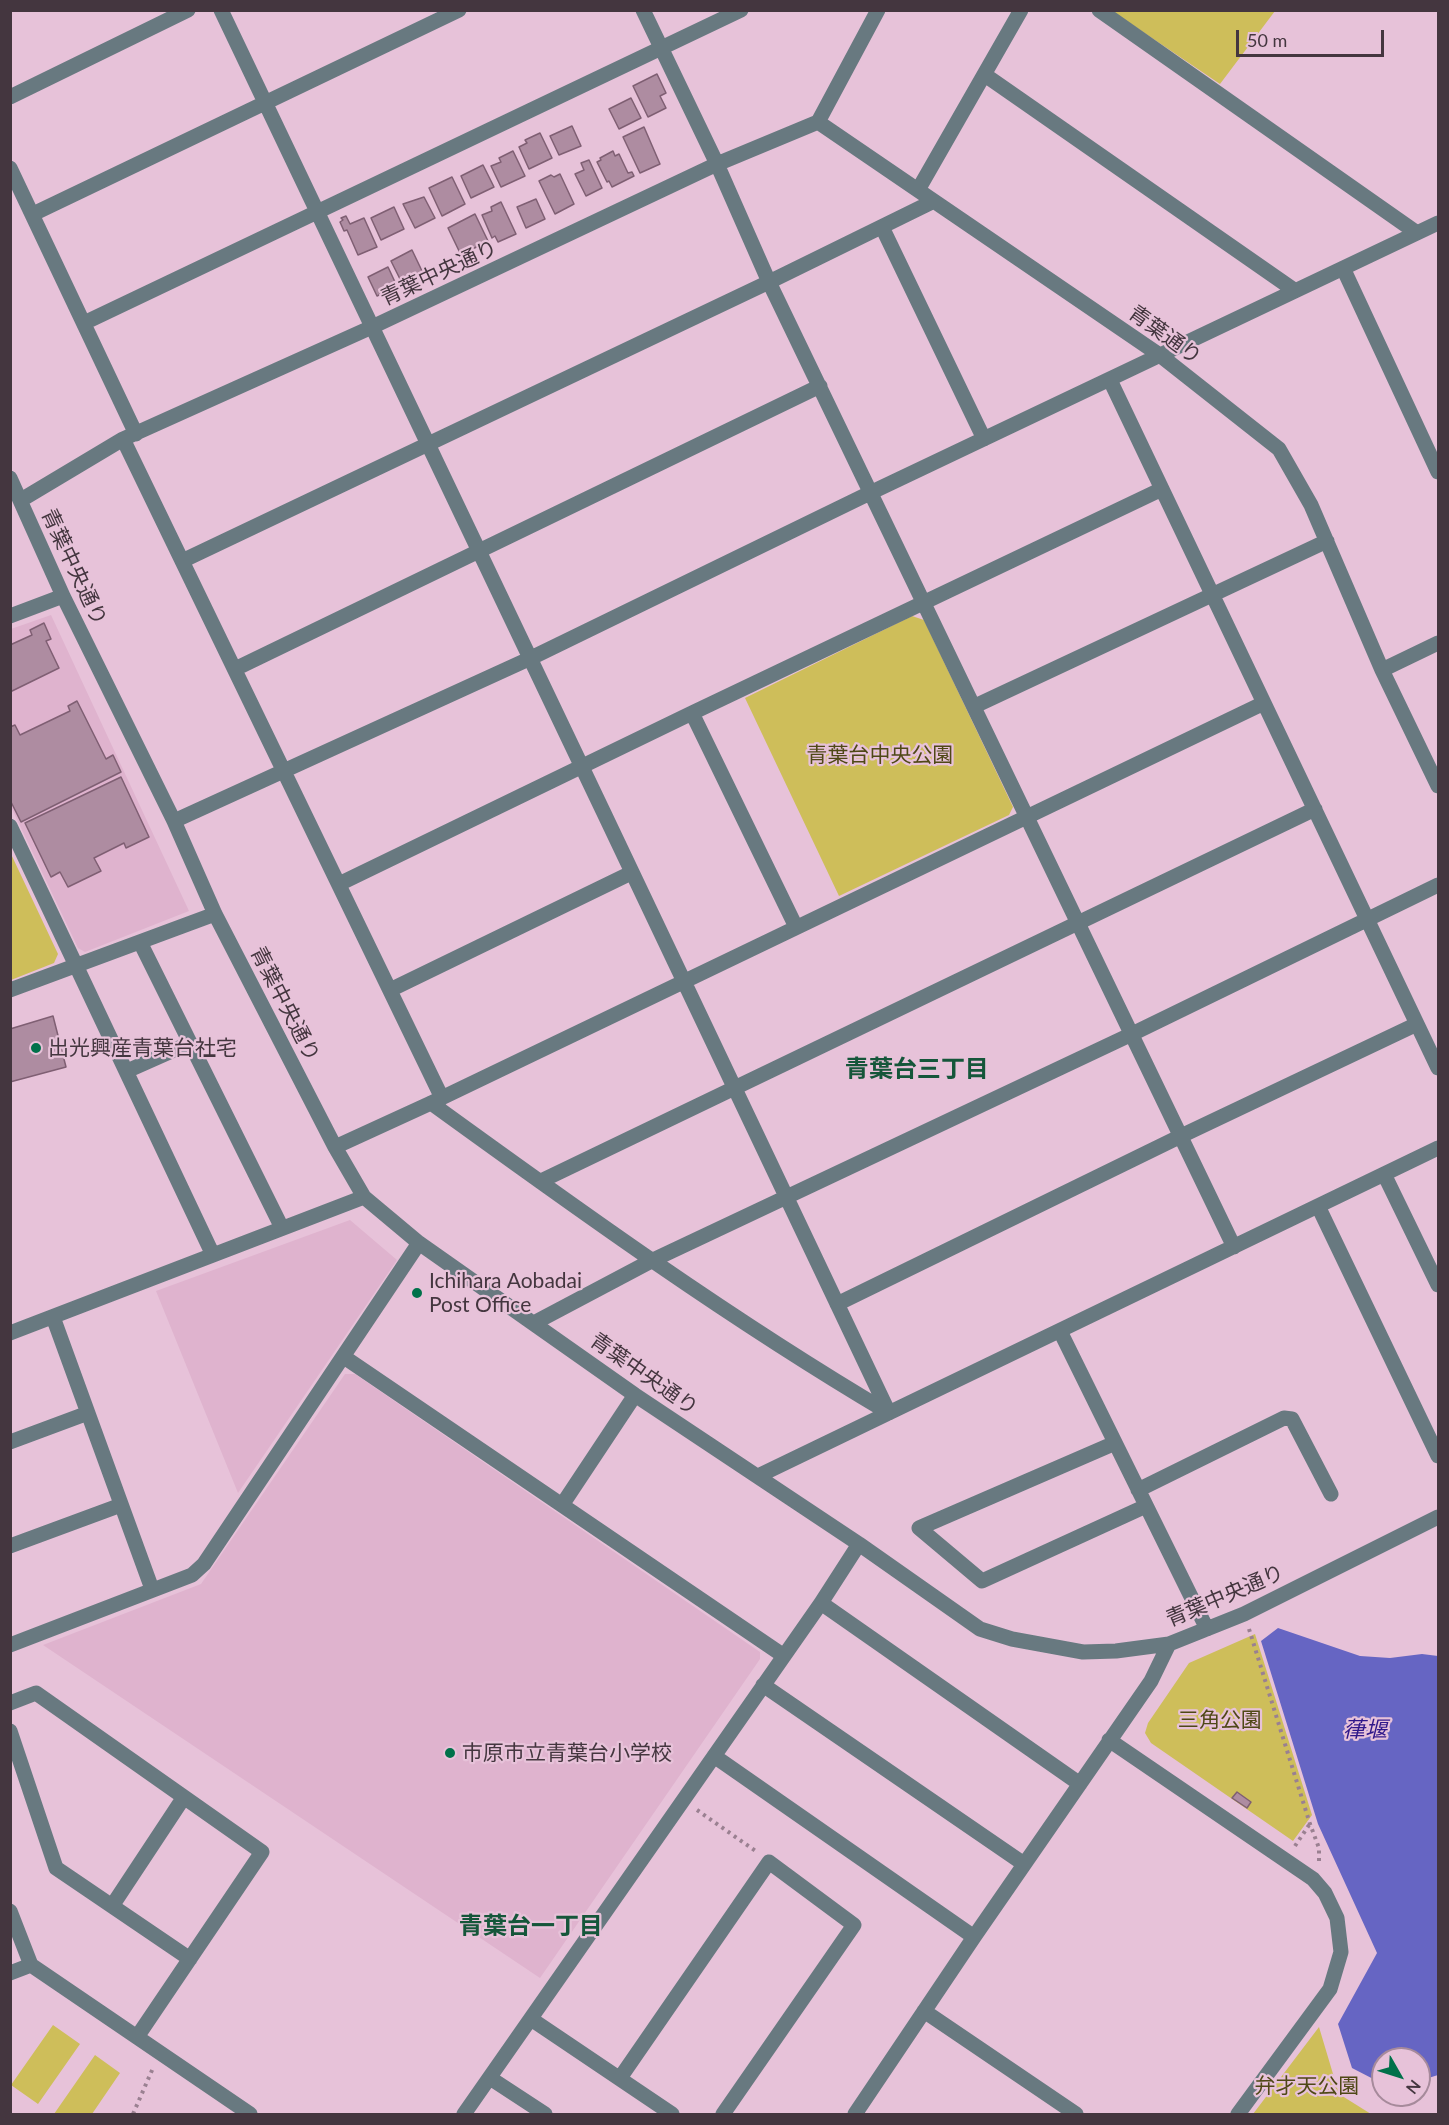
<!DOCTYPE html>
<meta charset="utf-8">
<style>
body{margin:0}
#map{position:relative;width:1449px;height:2125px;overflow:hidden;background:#e7c2d9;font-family:Lato,sans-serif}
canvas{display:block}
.frame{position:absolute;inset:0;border:12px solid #44363f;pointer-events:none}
.north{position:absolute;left:1371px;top:2047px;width:60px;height:60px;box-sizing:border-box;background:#e7c2d9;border:2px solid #a68a9b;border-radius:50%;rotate:129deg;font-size:16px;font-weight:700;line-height:24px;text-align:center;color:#44363f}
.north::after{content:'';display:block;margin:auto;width:21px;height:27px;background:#00714a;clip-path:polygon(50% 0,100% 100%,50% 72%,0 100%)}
.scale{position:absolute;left:1236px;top:30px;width:148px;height:27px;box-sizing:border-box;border:3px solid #44363f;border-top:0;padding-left:8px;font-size:18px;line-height:21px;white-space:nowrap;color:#44363f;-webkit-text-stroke:4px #e7c2d9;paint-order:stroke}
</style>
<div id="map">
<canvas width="1449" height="2125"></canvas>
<div class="frame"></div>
<div class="north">N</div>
<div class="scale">50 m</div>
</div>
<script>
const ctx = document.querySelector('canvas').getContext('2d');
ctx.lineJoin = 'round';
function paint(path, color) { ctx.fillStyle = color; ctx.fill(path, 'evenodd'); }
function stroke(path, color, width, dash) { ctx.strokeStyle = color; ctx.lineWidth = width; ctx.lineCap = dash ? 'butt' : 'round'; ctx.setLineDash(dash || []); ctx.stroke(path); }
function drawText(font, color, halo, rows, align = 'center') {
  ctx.font = font + ' Lato,"Noto Sans JP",sans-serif'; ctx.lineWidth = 4.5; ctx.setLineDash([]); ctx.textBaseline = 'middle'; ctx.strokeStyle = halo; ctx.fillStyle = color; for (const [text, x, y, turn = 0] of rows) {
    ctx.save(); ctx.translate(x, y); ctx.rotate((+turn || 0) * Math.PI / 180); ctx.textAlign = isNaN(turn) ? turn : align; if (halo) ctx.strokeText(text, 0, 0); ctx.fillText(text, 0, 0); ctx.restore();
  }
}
paint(new Path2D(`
 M51 615 189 911 85 952 78 948 11 807V629Z
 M350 1220 397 1260 238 1493 156 1291Z
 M345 1374H355L760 1652V1659L540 1978 43 1645 201 1584Z`), '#dfb3ce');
paint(new Path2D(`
 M1112 11H1275L1220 84Z
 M912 616 924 620 1013 807 1009 815 839 896 745 698Z
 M11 854 58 954 54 963 11 980Z
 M1255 1634 1312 1815 1293 1841 1151 1743 1145 1733 1148 1723 1189 1663Z
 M53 2025 80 2044 38 2104 11 2085Z
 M1319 2027 1339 2094 1371 2114H1253Z
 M95 2055 120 2073 92 2114H54Z`), '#cebe5a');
paint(new Path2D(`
 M1278 1628 1360 1656 1390 1658 1422 1654 1438 1656V2075L1419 2081V2059H1383V2084L1352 2068 1338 2024 1377 1953 1318 1824 1261 1641Z`), '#6665c3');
const building = new Path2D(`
 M657 74 666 93 660 96 666 108 648 117 633 86Z
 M631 98 641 118 619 129 609 109Z
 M572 126 581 146 559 155 550 136Z
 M644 127 660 164 640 173 623 137Z
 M540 133 552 158 529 169 519 147 527 143 525 140Z
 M513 151 525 176 501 187 491 166 501 162 499 158Z
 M613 151 615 156 619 154 628 173 632 172 634 176 612 187 609 181 607 182 597 162 601 160 600 158Z
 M589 160 602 188 586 196 575 174 584 170 581 163Z
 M483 165 494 187 471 198 461 176Z
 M560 174 574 204 555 214 539 181 551 175 554 177Z
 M452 177 465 204 442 216 429 188Z
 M424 197 435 218 415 228 403 204Z
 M536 199 545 219 526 228 517 207Z
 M501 202 516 234 498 242 495 236 492 238 482 215 492 211 491 207Z
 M394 207 404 229 381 240 371 218Z
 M475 214 488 241 461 255 448 228Z
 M346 216 350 224 364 218 377 247 358 255 347 230 344 231 340 222 343 220 341 218Z
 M412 250 423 273 402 283 391 261Z
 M388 267 395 282 393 285 394 288 377 296 368 277Z
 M44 623 51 639 46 641 59 668 10 692V645L32 635 30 630Z
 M77 701 106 759 113 755 121 772 21 822 10 800V727L15 725 20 735 70 711 68 706Z
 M121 777 149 837 126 848 124 843 94 858 101 871 68 887 60 872 51 877 25 823Z
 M53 1016 66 1067 10 1082V1029Z
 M1237 1792 1251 1802 1247 1808 1232 1798Z`);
paint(building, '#ae8ca1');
stroke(building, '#7f5f73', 1.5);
stroke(new Path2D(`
 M1249 1629 1310 1824 1319 1848V1862
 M697 1810 757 1852
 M1295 1846 1309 1825
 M133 2114 153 2068`), '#9a8091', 4, [3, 4.5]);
stroke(new Path2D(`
 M221 10C447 476 665 946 889 1413
 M643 10 717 164 769 282 1234 1247
 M1099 10 1417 233
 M985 75 1294 290
 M10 97 188 10
 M818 122 1161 356 1279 449 1311 505 1382 670 1438 786
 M818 122 878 10
 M10 168 136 434
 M918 190 1021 10
 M33 214 459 10
 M882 227 984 439
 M1343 268 1438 472
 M84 323 741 10
 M1110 380 1438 1068
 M123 439 442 1098
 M10 478 63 596 174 821 215 914 335 1147 364 1197 419 1243 635 1395 859 1544 980 1629 1012 1639 1083 1652 1116 1651 1169 1644 1244 1614 1438 1517
 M21 500 123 439 372 327 717 164 818 122
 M182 561 769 282 934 201
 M10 616 63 596
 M235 669 820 386
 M1382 670 1438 643
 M975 706 1327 541
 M692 713 796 927
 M174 821 531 658 872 492 1438 223
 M10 826 213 1255
 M339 884 692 713 1162 489
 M140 942 282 1228
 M10 990 215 914
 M390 990 631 873
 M127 1071 190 1043
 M431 1103C580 1211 730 1319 889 1413
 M335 1147 431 1103 1264 703
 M1384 1174 1438 1285
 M541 1181 1315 809
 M1318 1206 1438 1456
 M837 1304 1181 1136 1417 1024
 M53 1317 152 1589
 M534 1323 653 1260 1132 1034 1438 885
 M1060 1331 1207 1629
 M10 1333 364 1197
 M344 1357 784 1656
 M10 1442 88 1413
 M1115 1443 919 1528 982 1581 1146 1506
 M758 1476 1438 1148
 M1138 1490 1284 1418 1292 1419 1331 1494
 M562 1505 635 1395
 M10 1546 121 1505
 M821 1603 1080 1784
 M10 1645 192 1575 204 1564 419 1243
 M763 1685 1024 1864
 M10 1703 36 1693 262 1852 137 2037
 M10 1731 56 1868 190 1959
 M1109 1740 1313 1879 1325 1893 1337 1918 1341 1952 1330 1989 1238 2114
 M714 1756 974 1937
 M112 1906 184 1797
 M10 1911 31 1965 250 2114
 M10 1973 31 1965
 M924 2011 1076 2114
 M531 2019 672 2114
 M490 2078 545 2114
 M620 2078 769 1862 854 1925 723 2114
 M464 2114 821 1603 859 1544
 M855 2114 974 1937 1151 1681 1169 1644`), '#687980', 15);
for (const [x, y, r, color] of [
 [36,1048,6,"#00714a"],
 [417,1293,6,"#00714a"],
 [450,1753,6,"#00714a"]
]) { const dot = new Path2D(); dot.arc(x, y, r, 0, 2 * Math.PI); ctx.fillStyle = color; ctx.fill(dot); stroke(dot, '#e7c2d9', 2); }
drawText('21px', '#44363f', '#e7c2d9', [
 ["青葉中央通り",439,273,-25],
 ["青葉通り",1165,335,36],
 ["青葉中央通り",74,567,65],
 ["青葉中央通り",285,1004,63],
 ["青葉中央通り",644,1374,35],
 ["青葉中央通り",1225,1596,-23]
]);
drawText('21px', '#4f4816', '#e7c2d9', [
 ["青葉台中央公園",880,755],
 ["三角公園",1220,1720],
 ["弁才天公園",1307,2086]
]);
drawText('21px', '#44363f', '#e7c2d9', [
 ["出光興産青葉台社宅",48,1048],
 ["Ichihara Aobadai",429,1281],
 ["Post Office",429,1305],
 ["市原市立青葉台小学校",462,1753]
], 'left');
drawText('italic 22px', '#2f178a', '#e7c2d9', [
 ["葎堰",1365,1730]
]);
drawText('bold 24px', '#15563a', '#e7c2d9', [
 ["青葉台三丁目",917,1069],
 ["青葉台一丁目",531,1926]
]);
</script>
